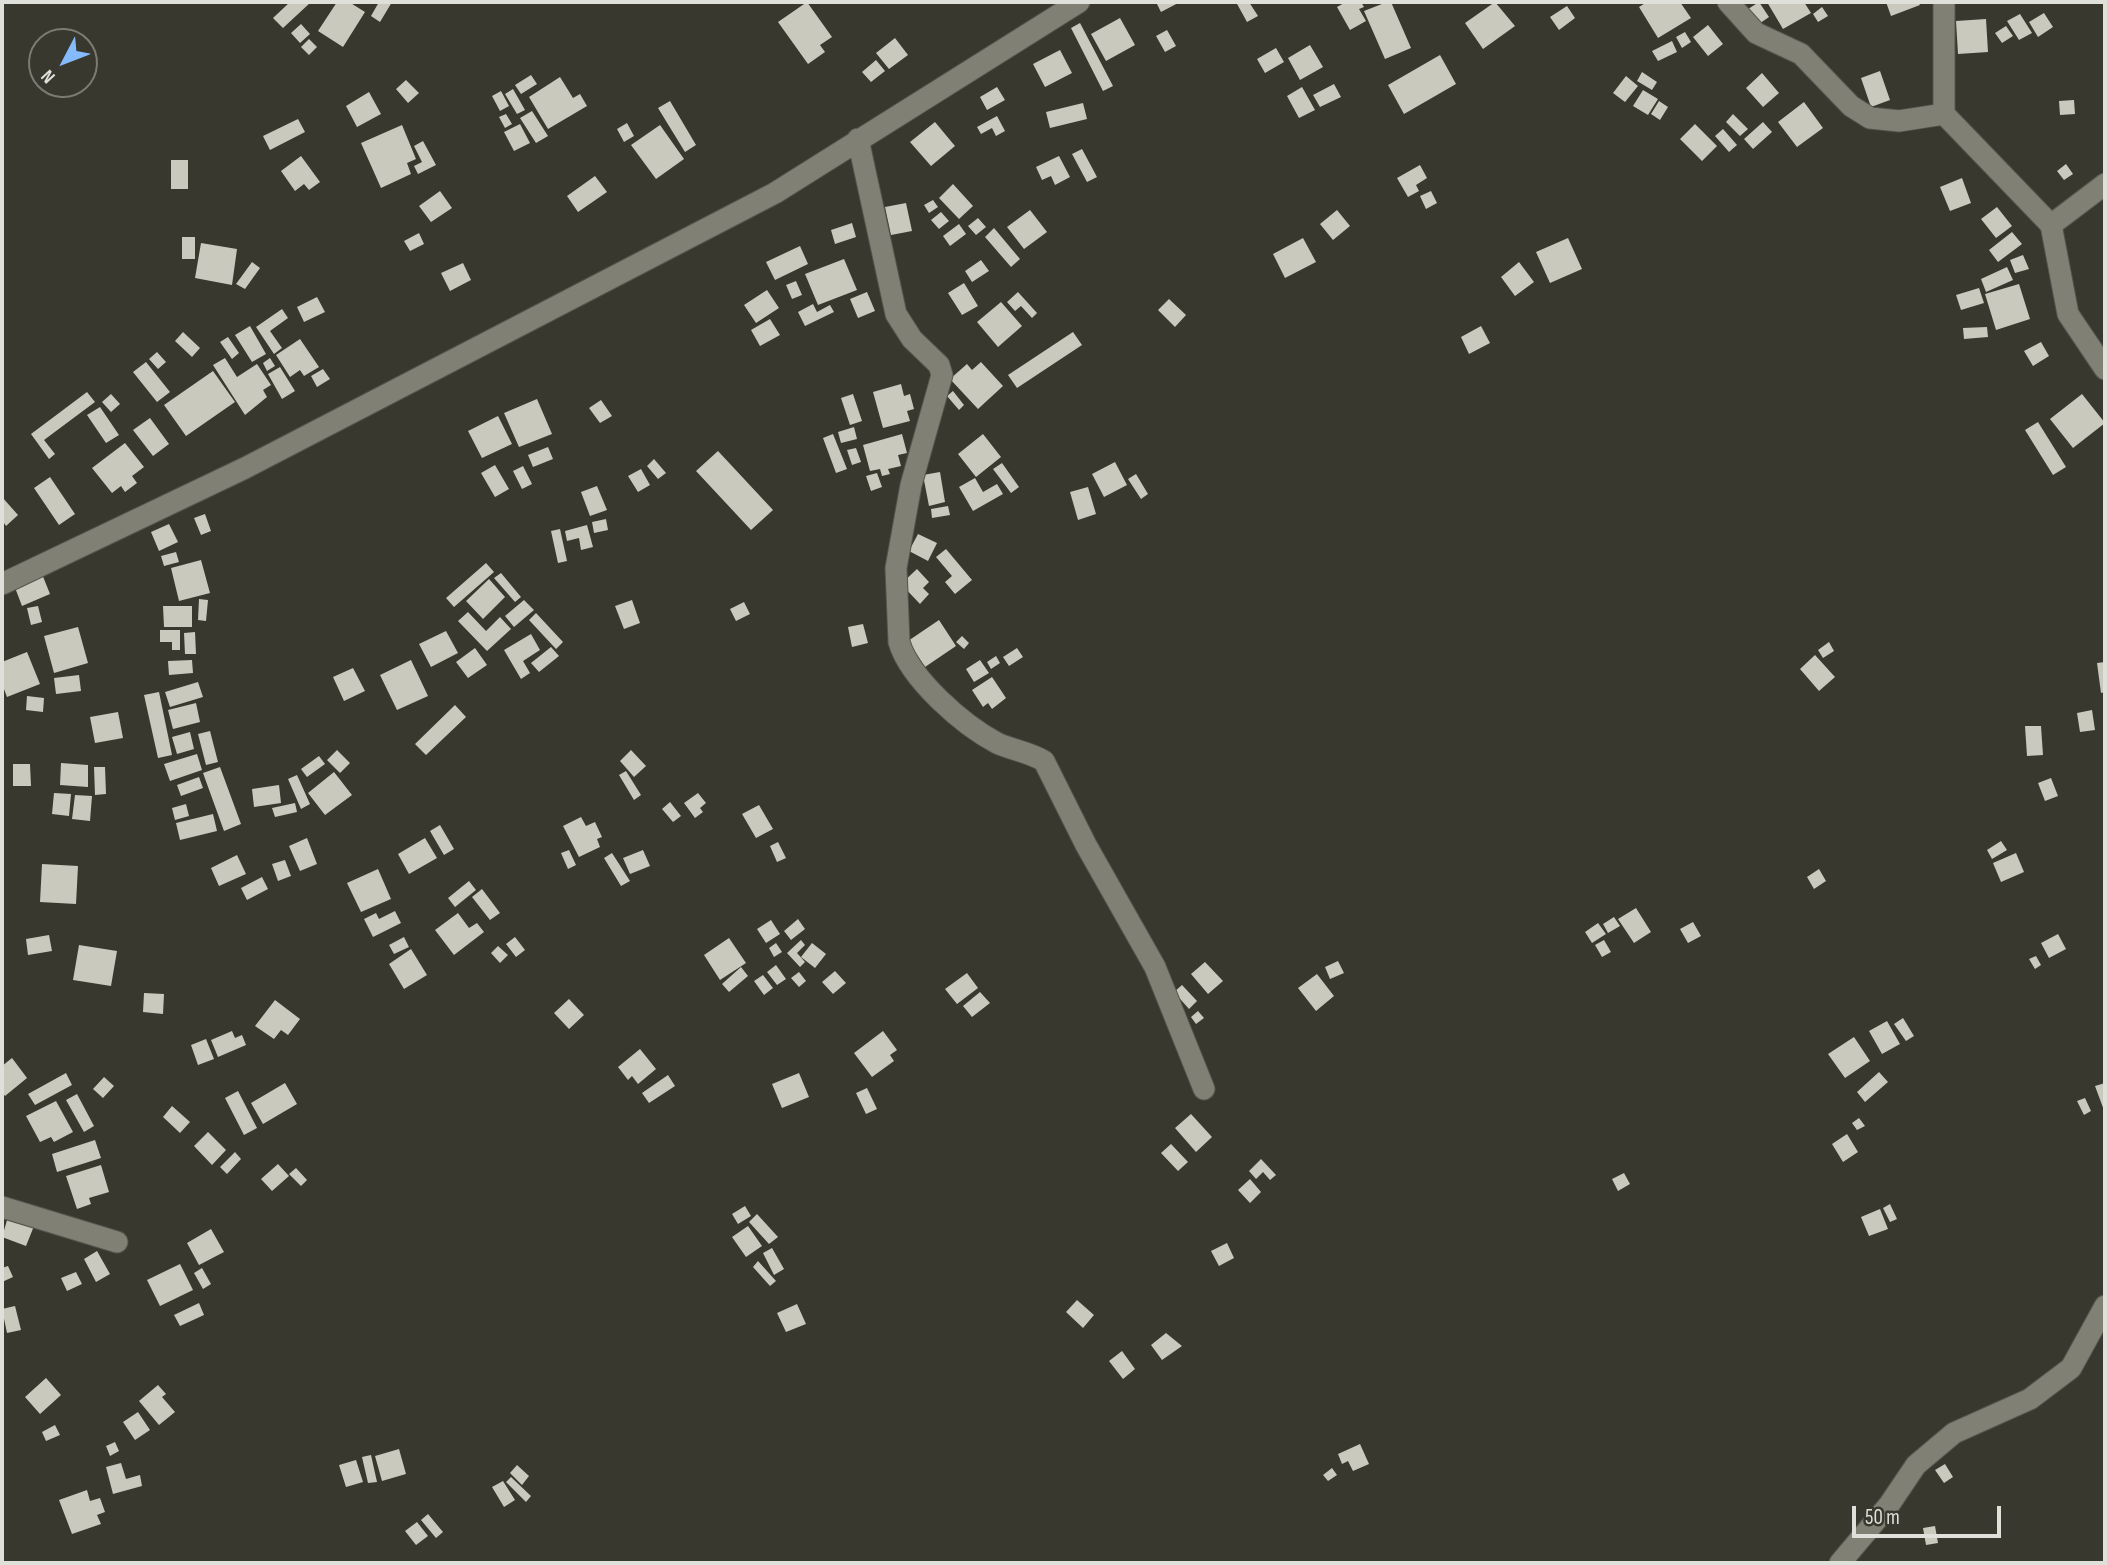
<!DOCTYPE html>
<style>
body{margin:0}
#map{position:relative;width:2107px;height:1565px;overflow:hidden;background:#39382f;font-family:"Sofia Sans Condensed",sans-serif}
canvas{display:block}
.frame{position:absolute;inset:0;border:4px solid #e0e0da;pointer-events:none}
.north{position:absolute;left:28px;top:28px;width:70px;height:70px;box-sizing:border-box;background:#39382f;border:2px solid #7c7b73;border-radius:50%;rotate:228deg;font-size:19px;font-weight:700;line-height:28px;text-align:center;color:#e0e0da}
.north::after{content:'';display:block;margin:auto;width:24px;height:32px;background:#86bbfb;clip-path:polygon(50% 0,100% 100%,50% 72%,0 100%)}
.scale{position:absolute;left:1852px;top:1506px;width:149px;height:32px;box-sizing:border-box;border:4px solid #e0e0da;border-top:0;padding-left:9px;font-size:21px;line-height:24px;white-space:nowrap;color:#e0e0da;-webkit-text-stroke:5px #39382f;paint-order:stroke}
</style>
<div id="map">
<canvas width="2107" height="1565"></canvas>
<div class="frame"></div>
<div class="north">N</div>
<div class="scale">50 m</div>
</div>
<script>
const ctx = document.querySelector('canvas').getContext('2d');
ctx.lineJoin = 'round';
function paint(path, color) { ctx.fillStyle = color; ctx.fill(path, 'evenodd'); }
function stroke(path, color, width, dash) { ctx.strokeStyle = color; ctx.lineWidth = width; ctx.lineCap = dash ? 'butt' : 'round'; ctx.setLineDash(dash || []); ctx.stroke(path); }
paint(new Path2D(`
 M290 2H311L283 28 273 18Z
 M337 2H349L365 12 343 47 318 31Z
 M379 2H392L380 22 371 16Z
 M807 2 832 37 820 45 825 52 808 64 778 22Z
 M1156 2H1180L1161 12Z
 M1236 2H1249L1258 16 1247 22Z
 M1346 2H1361L1364 7 1359 9 1366 21 1350 30 1337 7Z
 M1387 2H1391L1411 48 1385 59 1364 11Z
 M1495 2 1515 26 1483 49 1465 23Z
 M1647 2H1680L1691 18 1658 38 1639 7Z
 M1759 2 1769 17 1756 26 1745 11Z
 M1767 2H1804L1811 13 1783 29Z
 M1886 2H1918L1920 5 1891 16Z
 M1567 6 1575 18 1559 30 1550 17Z
 M1822 7 1828 16 1818 22 1813 14Z
 M2044 13 2053 27 2038 37 2029 22Z
 M2020 14 2032 33 2019 40 2007 21Z
 M1120 18 1135 45 1106 61 1091 34Z
 M1986 19 1988 52 1958 54 1956 21Z
 M1080 23 1113 86 1103 91 1071 28Z
 M301 24 310 34 300 43 291 33Z
 M1708 25 1723 44 1708 56 1693 37Z
 M2006 26 2013 36 2002 43 1995 33Z
 M1167 30 1176 46 1165 52 1156 36Z
 M1685 32 1691 42 1682 48 1676 37Z
 M895 38 908 55 889 69 876 53Z
 M309 39 317 47 309 55 301 47Z
 M1672 41 1677 52 1658 61 1652 51Z
 M1310 45 1323 67 1300 80 1288 58Z
 M1276 48 1284 62 1265 73 1257 59Z
 M1060 50 1072 73 1045 87 1033 64Z
 M1440 55 1456 84 1404 114 1388 85Z
 M876 60 885 71 871 82 862 72Z
 M1880 71 1890 100 1871 107 1861 78Z
 M1642 72 1657 82 1652 90 1637 81Z
 M1762 73 1779 93 1763 107 1746 88Z
 M531 75 537 84 521 94 515 85Z
 M1626 76 1638 86 1625 102 1613 93Z
 M560 77 573 98 580 94 587 106 548 129 529 97Z
 M406 80 419 93 408 103 396 89Z
 M1334 84 1341 97 1320 107 1313 95Z
 M997 87 1005 100 987 110 980 97Z
 M1302 87 1315 110 1299 118 1287 96Z
 M513 89 525 110 517 114 505 94Z
 M1643 90 1658 99 1648 115 1633 106Z
 M501 91 509 106 500 111 492 96Z
 M369 92 381 114 357 127 346 106Z
 M2074 100 2075 114 2060 115 2059 101Z
 M670 101 696 145 685 152 658 108Z
 M1659 101 1668 107 1660 120 1651 114Z
 M1804 102 1823 128 1797 147 1778 122Z
 M1083 103 1087 119 1050 128 1046 112Z
 M532 111 548 136 536 143 520 118Z
 M506 114 512 124 505 128 499 117Z
 M1733 114 1748 129 1740 136 1726 122Z
 M997 116 1005 131 996 136 992 128 981 134 977 127Z
 M298 119 305 132 270 150 263 136Z
 M935 122 955 146 931 166 910 142Z
 M1763 122 1772 132 1753 149 1744 139Z
 M627 123 634 136 624 142 617 129Z
 M520 124 530 143 514 151 504 132Z
 M1695 124 1717 146 1702 161 1680 139Z
 M402 125 416 159 407 163 411 174 381 188 361 143Z
 M660 125 684 159 656 179 631 145Z
 M1723 129 1737 145 1729 152 1715 136Z
 M423 141 436 165 418 174 414 166 422 162 414 146Z
 M1082 149 1097 177 1087 182 1072 154Z
 M301 156 320 182 309 190 304 184 295 191 281 171Z
 M1059 156 1070 177 1055 185 1051 176 1042 180 1036 167Z
 M171 160H188V189H171Z
 M2066 164 2073 174 2064 180 2057 171Z
 M1420 165 1427 178 1416 185 1419 191 1408 197 1397 178Z
 M595 176 607 192 578 212 567 196Z
 M1962 178 1971 203 1950 211 1940 187Z
 M953 184 973 206 959 219 939 198Z
 M440 191 452 208 431 222 419 206Z
 M1431 191 1437 203 1426 209 1420 196Z
 M933 200 938 207 929 213 924 205Z
 M906 203 912 231 891 235 885 207Z
 M1997 207 2012 226 1996 238 1981 219Z
 M1030 210 1047 232 1024 249 1007 227Z
 M1337 210 1350 226 1333 240 1320 224Z
 M941 212 949 221 939 229 931 220Z
 M978 218 986 227 976 235 968 226Z
 M852 223 856 237 835 244 831 230Z
 M959 224 966 234 950 246 943 236Z
 M994 228 1020 259 1011 267 985 237Z
 M2012 232 2022 244 1998 262 1989 250Z
 M419 233 424 244 410 251 404 241Z
 M182 237H195V259H182Z
 M1303 238 1316 262 1285 278 1273 254Z
 M1568 238 1582 269 1550 283 1536 252Z
 M201 243 237 249 232 285 195 278Z
 M800 246 808 264 775 280 766 262Z
 M2023 255 2029 269 2015 273 2010 260Z
 M844 259 857 290 818 305 805 274Z
 M981 260 989 271 972 282 965 271Z
 M252 262 260 268 245 289 236 284Z
 M1519 262 1534 282 1515 296 1501 277Z
 M463 263 471 280 450 291 441 273Z
 M2007 267 2013 280 1986 292 1981 279Z
 M796 281 802 295 792 299 786 285Z
 M964 283 978 306 962 315 948 293Z
 M2019 284 2030 319 1996 330 1985 294Z
 M1979 288 1984 303 1961 310 1956 295Z
 M767 290 779 308 756 323 744 305Z
 M867 292 875 311 858 318 850 299Z
 M1018 292 1037 313 1032 318 1021 306 1015 311 1007 302Z
 M317 297 325 312 304 322 297 307Z
 M1169 299 1186 315 1175 327 1158 310Z
 M1001 302 1022 326 998 347 977 322Z
 M813 304 817 312 830 305 834 312 805 326 798 312Z
 M282 309 288 318 270 331 282 348 274 354 256 327Z
 M770 319 780 335 760 346 751 330Z
 M250 326 266 354 252 362 235 335Z
 M1481 326 1490 343 1469 354 1461 337Z
 M1987 327 1988 337 1964 339 1963 328Z
 M183 332 200 348 192 357 175 341Z
 M1073 332 1082 345 1017 388 1008 375Z
 M228 337 239 353 232 359 220 342Z
 M300 339 319 367 304 376 300 370 290 377 276 355Z
 M2041 342 2049 356 2033 366 2024 351Z
 M157 352 166 362 158 369 149 359Z
 M225 358 237 377 257 364 271 385 263 390 267 397 245 415 213 365Z
 M270 358 275 366 267 371 263 363Z
 M146 362 170 392 157 402 133 372Z
 M981 362 1003 386 978 409 950 379 967 364 972 370Z
 M280 367 295 391 282 399 268 374Z
 M323 369 330 379 317 387 311 376Z
 M213 371 235 402 186 436 164 405Z
 M901 384 904 396 910 394 914 409 907 411 910 421 883 428 873 392Z
 M953 391 964 405 959 410 947 396Z
 M87 392 95 402 44 440 55 454 49 459 31 434Z
 M111 394 120 404 111 412 102 402Z
 M853 394 862 421 850 425 841 398Z
 M2082 394 2105 423 2073 448 2050 419Z
 M537 399 552 434 519 447 504 413Z
 M601 400 612 416 600 423 589 408Z
 M100 407 119 435 106 443 87 415Z
 M498 416 512 444 482 458 468 431Z
 M150 418 169 444 153 456 133 430Z
 M2038 422 2066 467 2053 475 2025 430Z
 M854 427 857 439 841 443 838 432Z
 M833 434 847 469 836 473 823 438Z
 M902 434 907 453 898 455 901 466 888 469 890 474 882 476 880 469 870 471 863 445Z
 M983 434 1001 457 976 477 958 454Z
 M125 443 144 467 132 476 137 483 125 492 121 486 112 493 92 468Z
 M548 447 553 459 533 467 528 455Z
 M856 448 861 462 852 465 847 450Z
 M718 451 773 510 751 530 696 471Z
 M654 459 666 473 658 479 647 466Z
 M1115 462 1127 485 1104 497 1092 474Z
 M1002 463 1019 487 1011 493 993 469Z
 M495 465 509 489 495 497 481 473Z
 M523 466 532 484 522 489 513 471Z
 M641 469 650 485 638 492 628 476Z
 M940 472 945 502 929 506 923 475Z
 M877 473 882 487 871 491 866 476Z
 M1136 474 1148 494 1141 499 1128 479Z
 M50 477 75 514 59 525 34 488Z
 M975 478 983 492 997 484 1003 494 973 511 959 487Z
 M597 486 607 510 590 516 581 492Z
 M1088 487 1096 514 1078 520 1070 492Z
 M2 497 18 515 6 526 2 520Z
 M948 506 950 515 932 518 931 509Z
 M205 514 211 531 201 535 194 518Z
 M606 519 608 530 594 533 592 522Z
 M169 524 178 542 159 551 151 532Z
 M587 525 593 547 581 550 579 538 567 541 565 531Z
 M560 529 567 561 558 563 551 531Z
 M918 534 937 543 928 561 909 551Z
 M946 549 972 580 955 594 945 582 952 576 936 557Z
 M176 552 179 562 164 566 161 556Z
 M201 560 210 593 179 601 171 568Z
 M486 563 494 572 454 607 446 598Z
 M917 569 929 582 923 588 929 594 920 604 901 584Z
 M501 573 521 597 515 602 494 578Z
 M42 574 50 594 22 606 14 585Z
 M489 579 505 597 483 619 466 601Z
 M199 599 208 600 206 621 198 620Z
 M524 600 534 610 514 627 505 616Z
 M632 600 640 623 624 629 615 606Z
 M744 602 750 614 736 621 730 609Z
 M38 606 42 622 31 625 27 608Z
 M163 606H192V627H164Z
 M468 612 486 631 500 617 511 629 487 651 458 621Z
 M536 613 563 642 556 649 529 620Z
 M939 620 956 646 925 667 908 641Z
 M863 624 868 643 852 647 848 627Z
 M78 627 88 663 54 673 44 636Z
 M160 630H180V650H172V642H160Z
 M446 631 458 653 431 667 419 644Z
 M195 632 196 654H185L184 633Z
 M531 634 540 650 523 661 530 673 521 679 504 650Z
 M962 636 969 643 964 649 956 642Z
 M1829 642 1834 651 1823 658 1818 650Z
 M551 647 559 656 539 672 531 663Z
 M475 648 487 665 468 678 456 662Z
 M1017 648 1023 657 1009 666 1003 657Z
 M27 652 40 684 7 697 2 684V662Z
 M1815 655 1835 677 1819 691 1800 669Z
 M996 656 1000 663 991 669 987 662Z
 M192 660 193 673 169 675 168 661Z
 M411 660 428 696 397 710 380 675Z
 M980 660 989 673 974 682 966 669Z
 M2105 662V692L2101 693 2097 663Z
 M353 668 365 691 344 701 333 677Z
 M79 675 81 691 56 694 54 678Z
 M992 677 1006 698 992 709 988 703 983 707 972 690Z
 M198 682 203 697 170 707 165 692Z
 M159 692 172 755 158 758 144 695Z
 M27 696 44 698 43 712 26 710Z
 M196 703 200 722 173 729 168 710Z
 M455 705 466 717 426 755 415 744Z
 M2092 710 2095 730 2080 732 2077 713Z
 M118 712 123 738 95 743 90 717Z
 M2025 726H2041L2043 755 2027 756Z
 M210 731 218 762 206 765 198 734Z
 M190 732 194 749 177 754 172 737Z
 M337 750 350 763 340 773 327 760Z
 M631 750 646 766 634 777 620 761Z
 M197 754 202 770 170 781 164 764Z
 M319 756 325 764 307 777 301 769Z
 M61 763 88 765V787L60 785Z
 M13 764H30L31 786H13Z
 M94 767H105L106 794 95 795Z
 M220 767 241 824 224 831 203 773Z
 M626 771 641 795 634 800 619 775Z
 M334 772 352 795 325 815 308 793Z
 M297 775 310 804 301 809 288 779Z
 M199 777 203 788 181 796 177 785Z
 M2051 778 2058 796 2045 801 2038 783Z
 M279 785 281 803 254 807 252 789Z
 M54 793 71 794 69 816 52 814Z
 M698 793 706 803 700 808 703 812 695 818 684 803Z
 M75 795 92 796 90 821 72 819Z
 M670 802 681 816 673 822 662 809Z
 M295 803 297 812 275 817 272 808Z
 M186 804 189 816 175 820 172 808Z
 M759 805 773 829 756 838 742 814Z
 M213 814 217 831 180 840 176 823Z
 M581 817 586 826 595 822 602 837 597 839 600 847 579 857 563 826Z
 M440 825 454 849 444 855 430 831Z
 M307 838 317 864 300 871 289 846Z
 M425 838 437 858 409 874 398 854Z
 M2001 841 2007 850 1992 859 1987 850Z
 M778 842 786 858 777 862 770 846Z
 M569 850 576 865 568 869 561 853Z
 M643 850 650 866 630 874 623 858Z
 M612 853 630 881 621 886 604 858Z
 M2016 853 2024 872 2001 882 1993 863Z
 M237 855 246 874 219 886 211 868Z
 M285 860 291 876 278 881 272 864Z
 M42 864 78 866 76 904 40 902Z
 M378 869 391 899 361 912 347 883Z
 M1819 869 1826 881 1814 889 1807 877Z
 M262 877 268 889 247 900 241 888Z
 M469 881 476 890 455 907 448 898Z
 M482 889 500 913 490 920 472 897Z
 M1636 908 1651 932 1634 943 1618 919Z
 M395 911 401 923 373 937 364 919 376 913 379 919Z
 M458 913 469 928 477 923 484 932 454 955 435 930Z
 M1614 917 1620 926 1608 933 1603 924Z
 M798 919 805 929 791 940 784 931Z
 M771 920 780 934 766 943 757 929Z
 M1693 922 1701 936 1688 943 1680 929Z
 M1598 923 1606 934 1592 943 1585 932Z
 M2058 934 2066 949 2049 958 2041 943Z
 M49 935 52 951 28 955 26 939Z
 M404 937 409 947 394 954 389 945Z
 M515 937 525 950 516 957 506 944Z
 M729 938 746 963 720 980 704 955Z
 M801 940 805 945 797 953 805 962 800 967 787 953Z
 M1604 940 1611 952 1602 957 1595 945Z
 M776 943 782 952 774 957 769 948Z
 M812 943 826 954 815 968 801 957Z
 M79 945 117 951 111 986 73 980Z
 M498 946 508 955 500 963 491 953Z
 M411 949 427 975 404 989 389 964Z
 M2036 956 2041 965 2035 969 2029 959Z
 M1338 961 1344 973 1330 979 1325 967Z
 M1205 962 1223 981 1208 994 1191 974Z
 M776 965 786 979 777 985 767 972Z
 M741 967 748 976 729 992 722 984Z
 M835 971 846 983 833 994 822 982Z
 M799 972 806 981 799 987 791 978Z
 M967 973 978 988 957 1004 945 989Z
 M1317 974 1334 996 1316 1011 1298 988Z
 M763 975 773 988 764 995 754 981Z
 M1182 985 1197 1001 1189 1009 1174 992Z
 M980 992 990 1003 972 1017 963 1006Z
 M144 993 164 994 163 1014 143 1012Z
 M569 999 584 1015 569 1029 554 1013Z
 M275 1000 300 1019 288 1035 281 1030 274 1039 255 1026Z
 M1198 1011 1204 1018 1196 1024 1191 1017Z
 M1903 1018 1914 1036 1906 1041 1894 1024Z
 M1887 1021 1900 1044 1882 1054 1869 1031Z
 M232 1031 235 1038 242 1035 246 1045 218 1057 211 1040Z
 M883 1031 897 1050 890 1055 894 1061 872 1077 854 1053Z
 M1854 1037 1870 1061 1845 1078 1828 1054Z
 M206 1039 214 1059 198 1065 191 1045Z
 M640 1049 656 1069 638 1084 632 1076 628 1080 618 1067Z
 M12 1058 27 1078 5 1096 2 1092V1066Z
 M1879 1072 1888 1082 1865 1102 1857 1092Z
 M66 1073 72 1085 35 1105 28 1094Z
 M799 1073 809 1097 782 1108 772 1084Z
 M668 1075 675 1086 649 1103 642 1093Z
 M104 1077 114 1086 103 1098 93 1089Z
 M285 1083 297 1104 263 1124 251 1103Z
 M2105 1083V1113L2095 1086Z
 M867 1088 877 1109 866 1114 856 1093Z
 M238 1091 257 1128 244 1135 225 1098Z
 M77 1094 94 1126 84 1132 66 1100Z
 M2085 1098 2091 1111 2084 1115 2077 1101Z
 M56 1101 73 1132 54 1142 51 1137 40 1142 26 1116Z
 M172 1106 190 1122 180 1133 163 1117Z
 M1191 1114 1212 1137 1196 1152 1175 1128Z
 M1859 1118 1865 1126 1857 1130 1852 1123Z
 M208 1132 226 1150 212 1165 194 1146Z
 M1847 1134 1858 1152 1843 1162 1832 1144Z
 M95 1140 101 1158 57 1172 52 1154Z
 M1171 1144 1188 1162 1178 1171 1161 1153Z
 M235 1152 241 1159 227 1174 220 1167Z
 M1261 1159 1276 1175 1270 1180 1263 1172 1256 1179 1249 1171Z
 M278 1164 289 1176 272 1191 261 1179Z
 M101 1165 109 1192 89 1198 91 1204 77 1209 66 1176Z
 M296 1168 307 1180 301 1186 289 1174Z
 M1624 1173 1630 1184 1618 1191 1612 1179Z
 M1250 1179 1261 1192 1250 1203 1238 1190Z
 M1890 1204 1897 1219 1890 1222 1883 1208Z
 M745 1206 751 1216 738 1224 732 1214Z
 M1880 1209 1888 1229 1869 1236 1861 1217Z
 M757 1214 778 1237 769 1244 749 1222Z
 M8 1217 34 1226 26 1246 2 1237Z
 M748 1226 762 1246 746 1257 732 1237Z
 M211 1229 224 1252 199 1265 187 1243Z
 M1227 1243 1234 1258 1219 1266 1211 1251Z
 M772 1248 784 1269 774 1275 763 1253Z
 M97 1251 110 1274 96 1282 84 1259Z
 M758 1261 776 1281 770 1286 753 1267Z
 M180 1264 193 1290 160 1306 147 1280Z
 M8 1266 13 1277 2 1282V1268Z
 M202 1268 211 1284 203 1289 194 1273Z
 M76 1272 82 1284 67 1291 61 1278Z
 M1077 1300 1094 1315 1083 1328 1066 1312Z
 M199 1303 204 1315 180 1326 174 1315Z
 M797 1304 806 1324 786 1332 777 1313Z
 M15 1306 21 1330 7 1333 2 1309Z
 M1166 1333 1182 1346 1162 1360 1151 1345Z
 M1122 1351 1135 1369 1123 1379 1109 1361Z
 M46 1378 61 1395 40 1414 25 1397Z
 M158 1385 166 1394 162 1397 175 1412 159 1425 139 1401Z
 M138 1412 150 1430 135 1440 123 1422Z
 M55 1425 60 1435 46 1441 42 1432Z
 M115 1442 119 1451 110 1456 106 1446Z
 M1360 1444 1369 1464 1353 1471 1348 1461 1342 1464 1338 1454Z
 M399 1449 406 1474 382 1481 375 1456Z
 M371 1455 377 1482 368 1483 362 1457Z
 M356 1460 363 1482 346 1487 339 1465Z
 M121 1463 126 1479 140 1475 142 1486 113 1494 106 1467Z
 M1945 1464 1953 1477 1944 1483 1935 1470Z
 M517 1465 529 1476 522 1485 510 1473Z
 M1332 1468 1337 1475 1328 1481 1323 1475Z
 M511 1477 531 1496 526 1502 506 1482Z
 M503 1481 515 1500 504 1507 492 1487Z
 M87 1490 90 1501 100 1498 105 1512 97 1515 101 1524 72 1534 59 1500Z
 M428 1514 443 1532 436 1538 421 1520Z
 M417 1522 428 1536 416 1545 405 1531Z
 M1935 1526 1938 1543 1926 1545 1923 1528Z`), '#cac9be');
const minor = new Path2D(`
 M1728 2 1756 33 1801 54 1851 106 1870 118 1899 121 1944 114
 M1944 2V114L2051 225 2068 314 2105 369
 M858 139 896 314 912 339 939 365 942 375 911 485 896 568 899 642C910 679 963 725 997 743 1012 750 1029 752 1044 761L1086 845 1155 967 1204 1089
 M2051 225 2105 184
 M2 584 245 468 775 193 1079 2
 M2 1207 117 1242
 M1840 1563 1889 1505 1916 1465 1954 1433 2030 1399 2071 1368 2105 1306`);
stroke(minor, '#56554e', 23);
stroke(minor, '#818075', 21);
</script>
